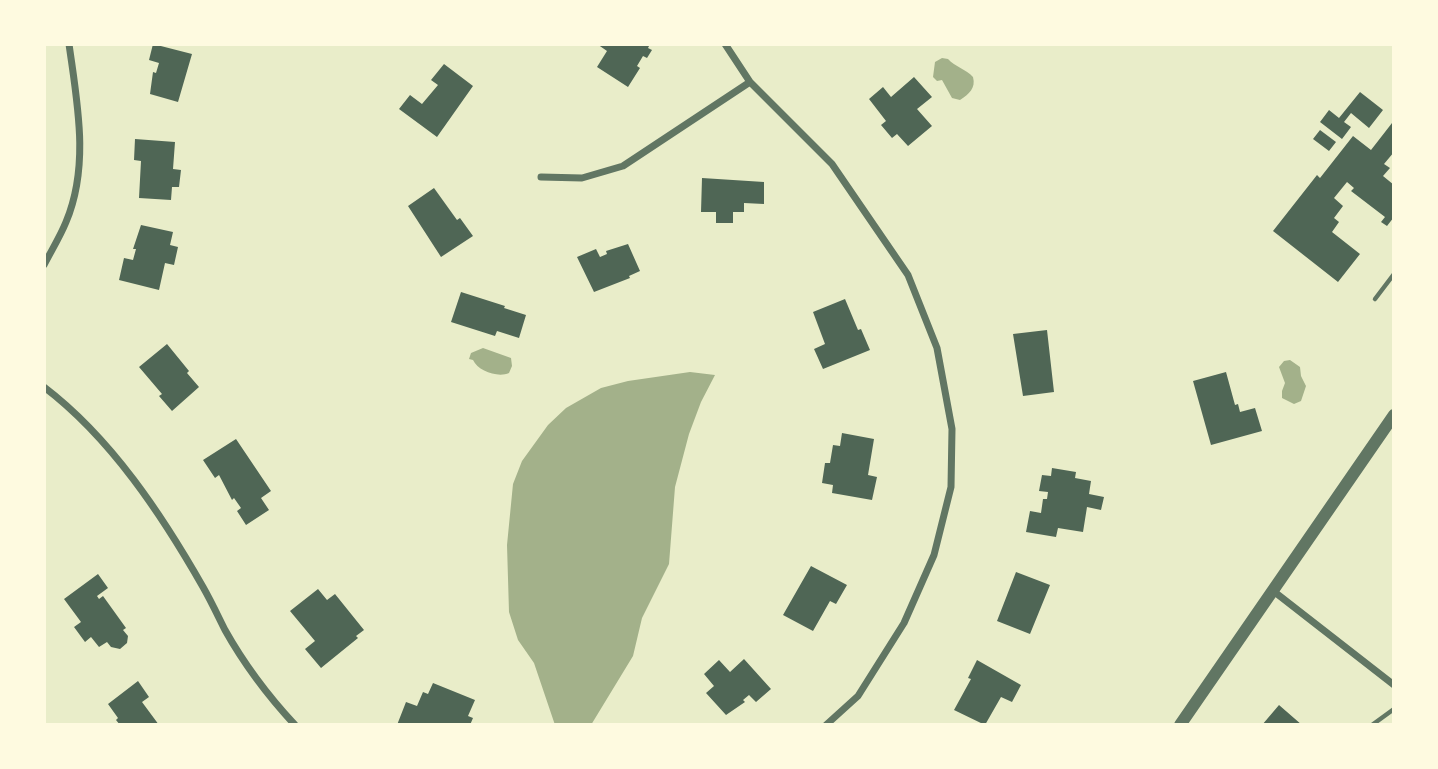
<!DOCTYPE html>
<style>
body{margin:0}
#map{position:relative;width:1438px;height:769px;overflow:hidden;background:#e9edc9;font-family:"PT Sans Narrow",sans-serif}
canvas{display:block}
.frame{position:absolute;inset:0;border:46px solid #fefae0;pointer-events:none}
</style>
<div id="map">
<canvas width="1438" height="769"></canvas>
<div class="frame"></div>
</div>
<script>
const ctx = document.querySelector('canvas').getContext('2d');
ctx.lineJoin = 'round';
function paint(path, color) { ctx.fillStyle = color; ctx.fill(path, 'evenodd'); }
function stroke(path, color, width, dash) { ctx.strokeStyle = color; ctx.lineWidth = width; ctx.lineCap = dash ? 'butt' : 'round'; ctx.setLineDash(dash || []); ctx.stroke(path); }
paint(new Path2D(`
 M942 58 948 59C955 67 966 69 973 77 976 88 969 94 960 100L952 98 942 80 937 81 933 77 935 62Z
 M483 348 511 358 512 366 509 373C498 378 478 371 473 360L469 359 471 353Z
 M1290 360 1300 367 1301 376 1306 386 1301 401 1294 404 1282 398V391L1285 383 1279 367 1284 361Z
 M690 372 715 375 701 402 689 434 675 487 669 564 642 618 633 656 591 725H555L534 663 518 640 509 612 507 545 513 484 522 461 548 425 566 408 601 388 628 381Z`), '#a3b18a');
paint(new Path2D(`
 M153 44 192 54 178 102 150 94 153 72 156 73 159 63 149 60Z
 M597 44H650L648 48 652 50 647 58 643 56 637 66 640 68 628 87 597 67 607 51Z
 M444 64 473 86 437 137 399 109 410 95 422 104 438 85 431 80Z
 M914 77 932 97 917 109 932 126 908 146 897 134 892 138 881 125 886 121 869 99 883 87 891 97Z
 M1360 92 1383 110 1369 128 1351 113 1344 122 1351 127 1342 139 1320 122 1329 110 1339 118Z
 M1392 123 1394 125V152L1384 164 1390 168 1383 176 1394 185V217L1387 226 1381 222 1385 217 1351 191 1354 188 1347 182 1334 198 1343 206 1334 218 1339 222 1332 232 1360 254 1338 282 1273 231 1317 175 1320 178 1353 136 1371 150Z
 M1320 130 1336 142 1329 151 1313 139Z
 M135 139 175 142 173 169 181 170 179 187H172L171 200 139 198 141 161 134 160Z
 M702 178 764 182V204L744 203V212H733V223H716V212H701Z
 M434 188 457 220 460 218 473 236 441 257 408 206Z
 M141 225 173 232 170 245 178 247 174 265 165 263 159 290 119 280 124 258 133 260 136 249H133Z
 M628 244 640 271 629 276 630 278 594 292 577 257 596 249 600 257 607 254 606 251Z
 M461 292 505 306 504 308 526 315 519 338 497 331 495 336 451 322Z
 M845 299 858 330 861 329 870 350 823 369 814 349 825 344 813 312Z
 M1047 330 1054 392 1023 396 1013 334Z
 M167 344 189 371 187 373 199 387 172 411 159 396 162 394 139 367Z
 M1226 372 1235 405 1238 404 1240 412 1255 408 1262 431 1211 445 1193 381Z
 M842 433 874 439 868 475 877 477 872 500 832 493 833 485 822 483 825 463H830L833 445 840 446Z
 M236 439 271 491 261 498 269 510 246 525 237 511 241 508 234 498 232 500 219 475 215 478 203 460Z
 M1052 468 1076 472 1075 478 1091 481 1089 494 1104 497 1101 510 1087 507 1083 532 1058 528 1056 537 1026 532 1030 511 1041 513 1043 499H1047L1048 492 1039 491 1042 475 1051 476Z
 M811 566 847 585 836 604 830 601 813 631 783 615Z
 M1016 572 1050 585 1030 634 997 621Z
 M98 574 108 588 97 596 99 599 103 596 126 628 123 630 128 636 127 643 120 649 111 647 107 642 99 647 91 637 85 642 74 627 81 622 64 599Z
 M318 589 327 600 335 594 364 630 356 636 358 638 321 668 305 649 315 641 290 611Z
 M744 659 771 689 756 702 749 695 743 700 745 702 726 715 706 693 714 686 704 674 719 660 730 672Z
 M977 660 1021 685 1012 702 1001 697 985 725 954 710 971 679 968 678Z
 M138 681 149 697 142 702 159 725H120L116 720 118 718 108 704Z
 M433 683 475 700 468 716 473 718 470 725H397L406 702 417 706 423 692 428 694Z
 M1279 705 1302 725H1262Z`), '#4f6655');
stroke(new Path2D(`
 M1375 299 1394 274
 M1372 725 1394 709`), '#617663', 4.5);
stroke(new Path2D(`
 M725 44 750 82 832 164 908 275 937 348 952 429 951 487 934 555 904 623 858 696 826 725
 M541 177 582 178 623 166 750 82
 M44 265C51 251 60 237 66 222 90 165 77 102 69 44
 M44 387C111 438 162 515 203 587 211 601 218 616 225 630 244 664 269 697 295 725
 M1272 590 1394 685`), '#617663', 7);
stroke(new Path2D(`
 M1180 725 1394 415`), '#617663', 12);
</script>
